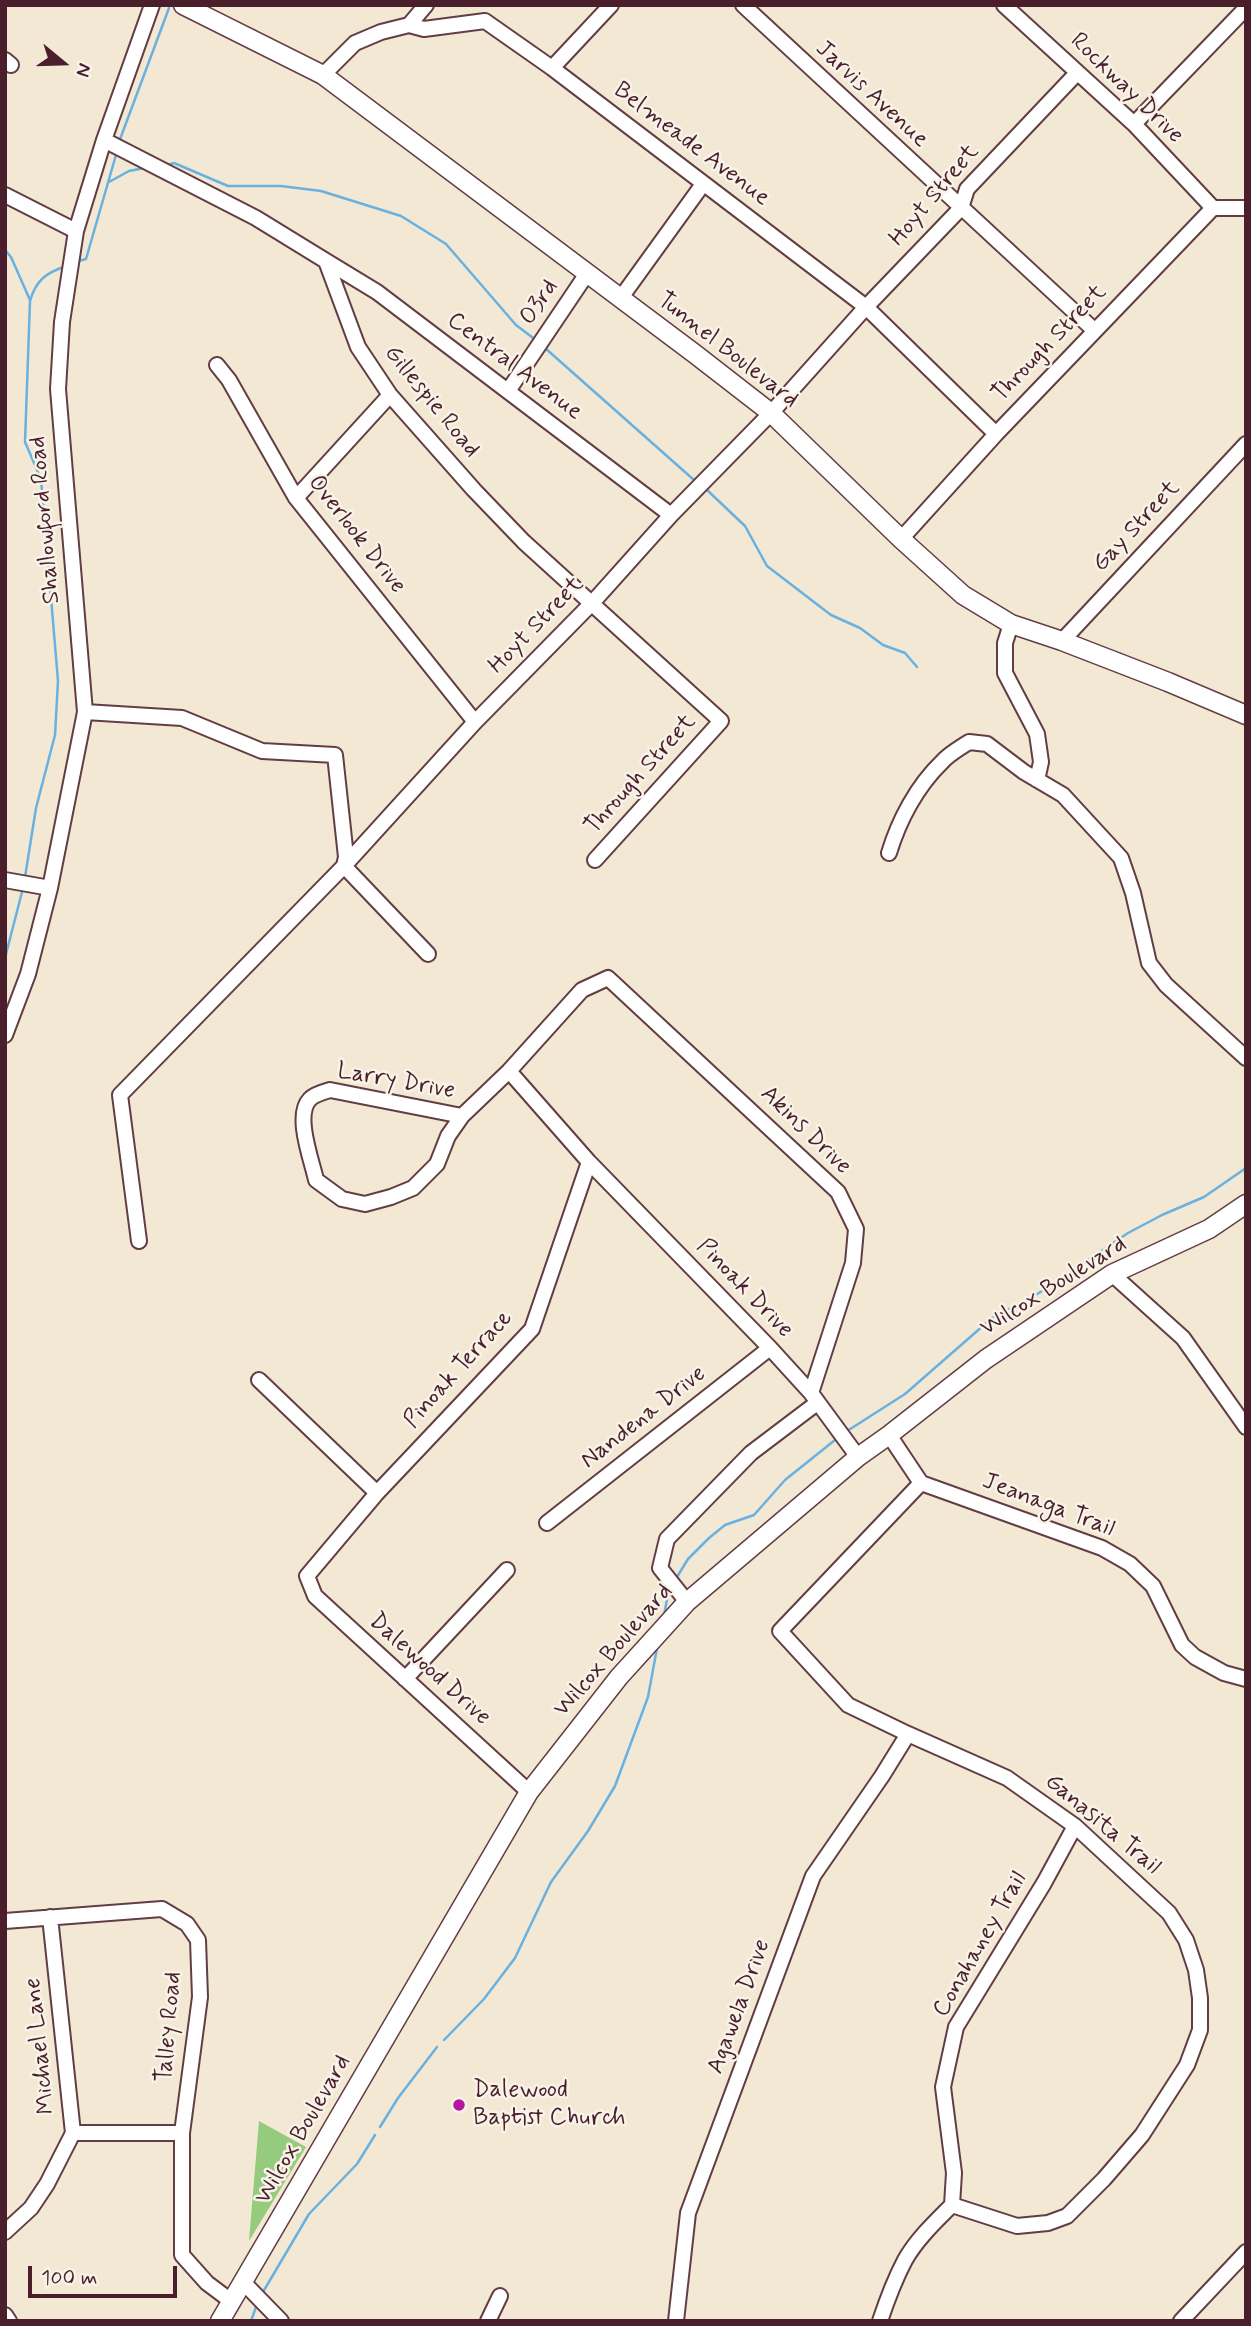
<!DOCTYPE html>
<style>
body{margin:0}
#map{position:relative;width:1251px;height:2326px;overflow:hidden;background:#f3e8d3;font-family:Mynerve,sans-serif}
canvas{display:block}
.frame{position:absolute;inset:0;border:7px solid #4a1f2b;pointer-events:none}
.north{position:absolute;left:28px;top:28px;width:70px;height:70px;-webkit-text-stroke:5px #f7f3e8;paint-order:stroke;rotate:109deg;font-size:19px;font-weight:700;line-height:28px;text-align:center;color:#4a1f2b}
.north::after{content:'';display:block;margin:auto;width:24px;height:32px;background:#4a1f2b;clip-path:polygon(50% 0,100% 100%,50% 72%,0 100%)}
.scale{position:absolute;left:28px;top:2266px;width:149px;height:32px;box-sizing:border-box;border:4px solid #4a1f2b;border-top:0;padding-left:9px;font-size:21px;line-height:24px;white-space:nowrap;color:#4a1f2b;-webkit-text-stroke:5px #f7f3e8;paint-order:stroke}
</style>
<div id="map">
<canvas width="1251" height="2326"></canvas>
<div class="frame"></div>
<div class="north">N</div>
<div class="scale">100 m</div>
</div>
<script>
const ctx = document.querySelector('canvas').getContext('2d');
ctx.lineJoin = 'round';
function paint(path, color) { ctx.fillStyle = color; ctx.fill(path, 'evenodd'); }
function stroke(path, color, width, dash) { ctx.strokeStyle = color; ctx.lineWidth = width; ctx.lineCap = dash ? 'butt' : 'round'; ctx.setLineDash(dash || []); ctx.stroke(path); }
function drawText(font, color, halo, rows, align = 'center') {
  ctx.font = font + ' Mynerve,sans-serif'; ctx.lineWidth = 5; ctx.setLineDash([]); ctx.textBaseline = 'middle'; ctx.strokeStyle = halo; ctx.fillStyle = color; for (const [text, x, y, turn = 0] of rows) {
    ctx.save(); ctx.translate(x, y); ctx.rotate((+turn || 0) * Math.PI / 180); ctx.textAlign = isNaN(turn) ? turn : align; if (halo) ctx.strokeText(text, 0, 0); ctx.fillText(text, 0, 0); ctx.restore();
  }
}
paint(new Path2D(`
 M259 2121 306 2147 249 2241Z`), '#95cb7d');
stroke(new Path2D(`
 M119 142 169 8
 M167 165 174 163 228 186H281L321 191 401 216 446 244 516 325 537 341
 M109 182 129 171 144 168
 M5 250 11 257 30 300
 M75 262 86 259 116 155
 M545 348 694 480
 M706 489 745 526 767 566 831 615 860 628 883 645 905 653 917 667
 M25 877 36 808 55 735 58 681 41 479 25 442 30 301C36 280 46 273 66 266
 M5 958 22 892
 M844 1433 905 1394 992 1318 1039 1293 1128 1233 1162 1215 1204 1197 1246 1168
 M677 1577 688 1559 709 1538 725 1525 754 1515 785 1480 835 1440
 M664 1616 669 1588
 M444 2040 484 1999 515 1958 551 1882 588 1831 615 1786 648 1697 657 1648
 M380 2127 398 2098 437 2047
 M263 2292 309 2214 357 2164 375 2135
 M251 2321 256 2307`), '#68b1e0', 2.5);
const minor = new Path2D(`
 M743 5 1094 330
 M1004 5 1134 124 1213 208
 M409 25 426 5
 M5 60 11 65
 M552 68 611 5
 M323 75 355 43 381 32 409 25 424 29 485 21 552 68 866 307 996 434
 M1134 124 1246 8
 M104 140 256 218 326 261 358 347 390 395 474 490 524 542 721 721 595 860
 M5 195 76 231
 M326 261 377 292 671 515
 M620 299 703 184
 M217 365 229 380 296 498 475 722
 M508 391 586 275
 M296 498 390 395
 M901 539 996 434 1213 208H1246
 M1011 624 1005 643V673L1037 734 1041 762 1037 780
 M1062 641 1246 444
 M85 712 182 718 262 751 335 755 346 857 344 866 428 954
 M889 853C899 820 917 786 942 762 949 754 960 748 969 742L987 744 1024 772 1063 795 1121 858 1133 893 1149 963 1166 985 1246 1058
 M5 880 50 888
 M5 1035 28 974 50 888 85 712 58 389 62 322 76 231 104 140 152 5
 M509 1071 589 1162 770 1348 811 1393 858 1457
 M330 1090 462 1116 448 1136 437 1164 413 1188 391 1197 365 1204 342 1199 316 1180C312 1161 294 1115 310 1099 315 1094 323 1092 330 1090Z
 M462 1116 509 1071 582 990 608 978 838 1192 856 1229 853 1263 811 1393
 M139 1241 120 1095 344 866 475 722 593 602 671 515 771 413 866 307 961 208 967 189 1077 73
 M1112 1274 1183 1338 1246 1427
 M259 1380 377 1493
 M889 1435 921 1483 1102 1548 1130 1564 1153 1586 1182 1645 1195 1657 1224 1673 1246 1679
 M921 1483 780 1631 848 1705 908 1734 1007 1778 1075 1826 1169 1913 1186 1940 1196 1970 1200 1998V2030L1187 2065 1142 2135 1104 2179 1067 2216 1048 2223 1017 2226 952 2205
 M547 1523 770 1348
 M687 1602 660 1568 667 1539 751 1453 817 1403
 M405 1679 507 1570
 M529 1792 315 1596 307 1576 377 1493 532 1329 589 1162
 M5 1921 162 1909 187 1924 198 1940 200 1997 182 2133V2255L207 2283 231 2301
 M73 2133H182
 M5 2232 31 2208 47 2184 73 2133 50 1917
 M244 2283 281 2321
 M5 2315 9 2321
 M488 2321 500 2296
 M676 2321 688 2213 813 1876 882 1776 908 1734
 M880 2321C887 2300 895 2279 905 2260 917 2239 935 2222 952 2205L954 2173 943 2087 956 2027 1044 1883 1075 1826
 M1181 2321 1246 2252`);
const major = new Path2D(`
 M183 5 323 75 695 354 771 413 901 539 963 595 1011 624 1062 641 1168 682 1246 715
 M220 2321 529 1792 619 1677 687 1602 858 1457 889 1435 986 1359 1112 1274 1209 1229 1246 1204`);
stroke(minor, '#633d44', 18);
stroke(major, '#633d44', 21);
stroke(minor, '#fff', 14);
stroke(major, '#fff', 18);
for (const [x, y, r, color] of [
 [459,2105,7,"#b5179e"]
]) { const dot = new Path2D(); dot.arc(x, y, r, 0, 2 * Math.PI); ctx.fillStyle = color; ctx.fill(dot); stroke(dot, '#f7f3e8', 2.5); }
drawText('24px', '#4a1f2b', '#f7f3e8', [
 ["Rockway Drive",1126,89,44],
 ["Jarvis Avenue",871,95,43],
 ["Belmeade Avenue",691,145,37],
 ["Hoyt Street",935,196,-50],
 ["O3rd",540,303,-56],
 ["Through Street",1050,344,-46],
 ["Tunnel Boulevard",727,351,38],
 ["Central Avenue",514,367,37],
 ["Gillespie Road",431,402,51],
 ["Shallowford Road",46,520,-95],
 ["Gay Street",1137,527,-47],
 ["Overlook Drive",356,535,52],
 ["Hoyt Street",537,626,-46],
 ["Through Street",641,775,-48],
 ["Larry Drive",396,1082,10],
 ["Akins Drive",805,1131,44],
 ["Wilcox Boulevard",1054,1287,-32],
 ["Pinoak Drive",744,1289,46],
 ["Pinoak Terrace",459,1370,-48],
 ["Nandena Drive",644,1418,-38],
 ["Jeanaga Trail",1048,1506,21],
 ["Wilcox Boulevard",614,1651,-49],
 ["Dalewood Drive",429,1670,42],
 ["Ganasita Trail",1102,1825,40],
 ["Conahaney Trail",981,1945,-60],
 ["Agawela Drive",740,2007,-70],
 ["Talley Road",170,2027,-85],
 ["Michael Lane",41,2046,-96],
 ["Wilcox Boulevard",304,2130,-60]
]);
drawText('24px', '#4a1f2b', '#f7f3e8', [
 ["Dalewood",473,2091],
 ["Baptist Church",473,2119]
], 'left');
</script>
